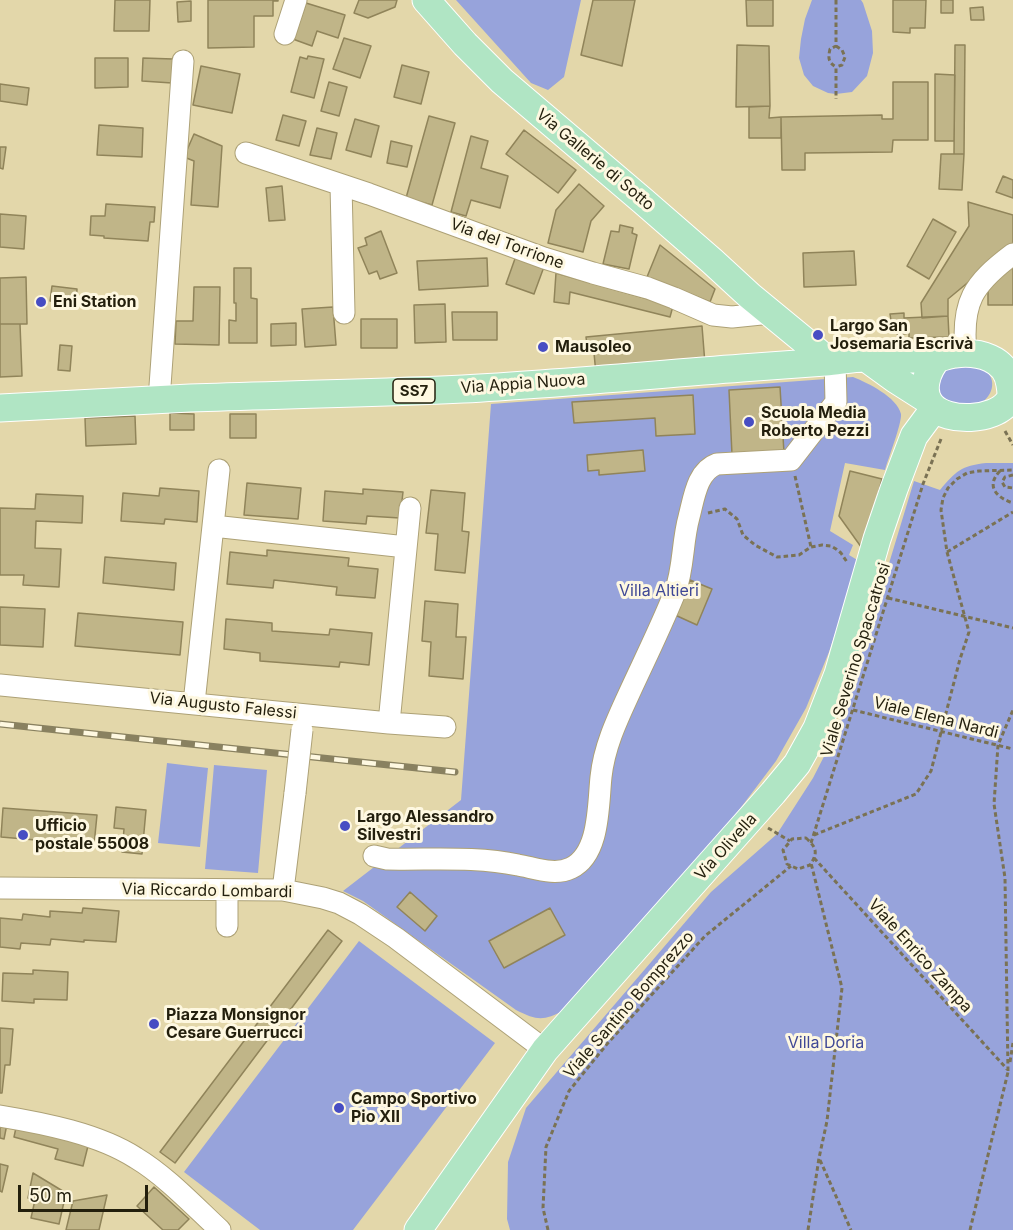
<!DOCTYPE html>
<meta charset="utf-8">
<style>
body{margin:0}
#map{position:relative;width:1013px;height:1230px;overflow:hidden;background:#e3d7aa;font-family:Inter,sans-serif}
canvas{display:block}
.scale{position:absolute;left:18px;top:1185px;width:130px;height:27px;box-sizing:border-box;border:3px solid #231f0d;border-top:0;padding-left:8px;font-size:18px;line-height:21px;white-space:nowrap;color:#231f0d;-webkit-text-stroke:4px #fef8e1;paint-order:stroke}
</style>
<div id="map">
<canvas width="1013" height="1230"></canvas>
<div class="scale">50 m</div>
</div>
<script>
const ctx = document.querySelector('canvas').getContext('2d');
ctx.lineJoin = 'round';
function paint(path, color) { ctx.fillStyle = color; ctx.fill(path, 'evenodd'); }
function stroke(path, color, width, dash) { ctx.strokeStyle = color; ctx.lineWidth = width; ctx.lineCap = dash ? 'butt' : 'round'; ctx.setLineDash(dash || []); ctx.stroke(path); }
function drawText(font, color, halo, rows, align = 'center') {
  ctx.font = font + ' Inter,sans-serif'; ctx.lineWidth = 6; ctx.setLineDash([]); ctx.textBaseline = 'middle'; ctx.strokeStyle = halo; ctx.fillStyle = color; for (const [text, x, y, turn = 0] of rows) {
    ctx.save(); ctx.translate(x, y); ctx.rotate((+turn || 0) * Math.PI / 180); ctx.textAlign = isNaN(turn) ? turn : align; if (halo) ctx.strokeText(text, 0, 0); ctx.fillText(text, 0, 0); ctx.restore();
  }
}
paint(new Path2D(`
 M456 0H581L564 77 548 90 531 83Z
 M812 0H861L863 3 872 31 873 53 867 76 852 92 836 94 828 93 813 86 804 75 799 58 801 39 805 19Z
 M973 365C977 367 983 368 986 371 999 382 990 402 975 405 969 406 962 404 956 403 947 401 941 399 937 391L942 373 947 370Z
 M853 377C868 383 897 397 901 414 902 423 888 459 885 470L845 463 830 531 853 545 849 555 859 561 829 652 806 708 776 761 733 818 565 1010C543 1021 538 1021 516 1010L363 901 343 891 461 800 491 404Z
 M986 463H1013V1230H510L507 1219 508 1162 526 1108 711 892 777 834 813 778 840 725 914 481 940 490C956 471 961 466 986 463Z
 M167 763 208 768 200 847 158 843Z
 M214 765 267 770 258 873 205 869Z
 M359 941 495 1043 353 1230H260L184 1172Z`), '#97a3db');
const building = new Path2D(`
 M115 0H150L149 31H114Z
 M208 0H278V1H273V16H254V47L208 48Z
 M359 0H397L395 7 368 18 354 13Z
 M593 0H635L622 66 581 55Z
 M746 0H773V26H747Z
 M893 0H926L925 28H910V33L893 32Z
 M941 0H953V13H941Z
 M191 1V21L178 22 177 2Z
 M306 3 345 15 338 38 317 31 312 46 290 38 301 18Z
 M983 7 984 20H971L970 8Z
 M344 38 371 46 360 78 333 69Z
 M737 45 769 46 770 106 736 107Z
 M955 45H965L964 154H954Z
 M308 56 324 59 314 98 291 92 300 57 307 59Z
 M95 58H128V87L95 88Z
 M143 58 173 59 172 83 142 81Z
 M402 65 429 72 421 104 394 97Z
 M201 66 240 74 232 113 193 105Z
 M935 74 955 75 954 141H935Z
 M329 82 347 87 339 116 321 111Z
 M893 82H928V140H893L892 152 805 153V170H782L781 117 882 115V119H893Z
 M0 84 29 88 27 105 0 101Z
 M770 106 769 118 781 117V138H749V107Z
 M283 115 306 121 299 146 276 140Z
 M429 116 455 123 432 205 406 198Z
 M355 119 379 126 371 157 346 150Z
 M99 125 143 128 142 157 97 155Z
 M317 128 337 133 331 159 310 155Z
 M524 130 576 170 558 193 506 154Z
 M194 134 222 146 218 207 191 205 194 161 184 157Z
 M471 136 488 141 481 168 508 176 500 208 471 200 466 216 451 212Z
 M391 141 412 146 407 167 387 163Z
 M0 147H6L3 169 0 168Z
 M941 154H964L962 190 939 189Z
 M1003 176 1013 180V198L996 192Z
 M579 184 604 206 591 221 583 252 548 243 556 210Z
 M282 186 285 220 269 221 266 188Z
 M968 202 1013 215V245L948 299V316L922 318 921 303 969 226Z
 M106 204 155 207 154 222H150L148 241 104 238V236L90 235 91 216H105Z
 M0 214 26 216 24 249 0 247Z
 M933 219 956 232 929 279 907 266Z
 M620 225 633 228 632 233 637 235 629 269 603 264 611 231 619 232Z
 M381 231 397 273 380 279 377 271 369 274 358 248 367 245 365 238Z
 M660 245 715 289 710 302 647 277Z
 M854 251 856 285 804 287 803 253Z
 M517 253 545 264 534 294 506 284Z
 M487 258 488 286 419 290 417 261Z
 M1013 267V305H988V286Z
 M234 268H251V298L257 299V343H229V320L236 321V303H234Z
 M556 273 673 306 670 317 570 292 569 304 554 302Z
 M26 277 27 324H0V278Z
 M52 286 77 289 76 303 50 301Z
 M194 287H220L219 345 175 344 176 321H193Z
 M445 304 446 342 415 343 414 305Z
 M333 307 336 345 305 347 302 309Z
 M452 312H497V340H453Z
 M904 313V318L948 316 949 337 909 338V333L898 335 892 327 890 314Z
 M361 319H397V348H361Z
 M296 323V345L271 346V324Z
 M0 324H20L22 376 0 377Z
 M702 326 705 364 596 374 594 353H588L586 337Z
 M60 345 72 346 70 371 58 370Z
 M780 387 784 453 732 455 729 390Z
 M693 395 695 434 656 436 655 418 574 423 572 402Z
 M170 413 194 414V430H170Z
 M230 414H256V438H230Z
 M135 416 136 444 86 446 85 418Z
 M643 450 645 471 599 475V470L588 471 587 455Z
 M850 471 882 479 864 551 839 516Z
 M247 483 301 488 298 519 244 515Z
 M160 488 199 491 197 522 165 519 164 524 121 521 123 493 159 496Z
 M363 489 403 492 400 518 367 516 366 524 323 521 325 491 363 494Z
 M431 490 465 493 462 531 469 532 465 573 435 570 438 534 426 533Z
 M36 494 83 496 82 523 36 521 35 548 61 549 59 587 23 585 24 575H0V508L35 509Z
 M267 550 349 558 348 566 378 569 375 598 336 595 337 587 274 580 273 588 227 584 230 552 267 556Z
 M105 557 176 563 174 590 103 583Z
 M690 580 712 589 697 625 675 615Z
 M425 601 458 604 456 637H466L463 679 429 676 431 642 422 641Z
 M0 607 45 609 43 647 0 645Z
 M78 613 183 622 180 655 75 646Z
 M226 619 272 623V631L329 635 330 629 372 633 369 665 340 662 339 667 260 661V653L224 649Z
 M116 807 146 810 142 854 122 852 124 829 114 828Z
 M3 808 97 815 94 845 1 837Z
 M410 892 437 916 425 931 397 907Z
 M83 908 119 911 116 942 84 940V942L51 939 50 945 21 943 20 949 0 947V918L22 920 23 914 50 917V911L82 913Z
 M550 908 565 935 504 968 489 941Z
 M328 930 342 941 175 1163 160 1152Z
 M33 970 68 972 67 1000 34 999V1003L2 1001 3 973 33 974Z
 M0 1028 13 1029 10 1065H5L2 1093H0Z
 M0 1123 7 1124 4 1139 0 1138Z
 M17 1123 89 1142 83 1166 55 1159 58 1149 14 1137Z
 M0 1164 8 1166 2 1192 0 1191Z
 M33 1173 66 1193 59 1224 31 1218 35 1200 28 1198Z
 M154 1187 189 1219 178 1230H163L137 1206Z
 M107 1195 99 1230H66L73 1201Z`);
paint(building, '#c0b588');
stroke(building, '#90845a', 1.5);
const minor = new Path2D(`
 M285 34 296 0
 M246 153 369 194 544 258 593 273 648 288 674 298 713 315 732 317 771 313
 M341 185 344 313
 M966 353C961 302 973 284 1013 254
 M159 400 183 61
 M213 526 406 547
 M0 685 389 723 445 727
 M194 703 219 470
 M389 723 410 508
 M374 856 387 859C430 860 476 856 518 865 535 868 555 876 571 868 600 854 598 805 601 777 604 748 616 722 628 696 644 661 661 627 675 592 684 568 682 542 689 517 694 498 697 471 717 464L791 460 836 402 835 361
 M0 888 283 890 323 898 339 903 360 914 396 938 545 1050
 M283 890 295 793
 M227 926V890
 M0 1116C43 1123 99 1134 136 1158 166 1176 194 1206 220 1230`);
const major = new Path2D(`
 M426 0 465 44 502 81 643 201 712 261 750 296 812 347 828 361
 M866 358 895 379 928 400
 M0 408C63 405 127 401 190 398 281 395 372 393 463 389 556 384 649 375 742 368 769 366 797 364 825 362 839 361 852 358 866 358 890 357 914 361 938 358 943 357 949 355 955 354 978 351 1007 358 1010 385 1011 391 1012 397 1008 402 994 421 948 423 932 406 919 392 927 370 938 358
 M418 1230 545 1050 773 793 797 764 817 728 838 674 877 539 894 489 914 436 934 409`);
stroke(minor, '#ada176', 23);
stroke(major, '#fff', 29);
stroke(new Path2D(`
 M836 0V46L830 49C828 58 828 62 836 67V99
 M836 46 842 50 845 57 842 65 836 67
 M1005 431 1013 445
 M1000 471C985 486 997 498 1013 503
 M1013 475 1005 477 1002 482 1005 487 1013 488
 M795 476 811 547
 M708 513 725 509 737 519 743 535 755 545 777 557 799 555 811 547 822 545 831 546 836 549 841 553 847 562
 M947 552 1013 512
 M888 598 1013 628
 M853 710 1013 749
 M768 828 790 841
 M814 835 916 794 931 771 960 659 969 632 947 552 941 510 943 498 948 488 957 479 967 473 979 471 1013 470
 M806 838C817 848 818 853 810 865L798 869 787 864 783 850 792 839Z
 M811 843 923 484 941 439
 M814 858 1007 1069
 M1010 1062 1013 1043
 M1008 1071 1005 878 994 804 998 745 1013 710
 M820 1160 851 1230
 M548 1230 543 1208 546 1147 569 1091 607 1044 705 936 791 866
 M808 1230 819 1158 827 1121 842 988 811 863
 M970 1230 1008 1072`), '#7a7254', 3, [4.5, 3]);
stroke(minor, '#fff', 21);
stroke(major, '#b0e5c4', 27);
const rail = new Path2D(`
 M0 724 455 772`);
stroke(rail, '#898160', 7);
stroke(rail, '#fef8e1', 4.5, [14]);
const minorBridge = new Path2D(`
 M295 793 302 730`);
stroke(minorBridge, '#ada176', 23, []);
stroke(minorBridge, '#fff', 21);
for (const [x, y, r, color] of [
 [41,302,6,"#474dc3"],
 [818,335,6,"#474dc3"],
 [543,347,6,"#474dc3"],
 [749,422,6,"#474dc3"],
 [345,826,6,"#474dc3"],
 [23,835,6,"#474dc3"],
 [154,1024,6,"#474dc3"],
 [339,1108,6,"#474dc3"]
]) { const dot = new Path2D(); dot.arc(x, y, r, 0, 2 * Math.PI); ctx.fillStyle = color; ctx.fill(dot); stroke(dot, '#fef8e1', 2); }
for (const [x, y, w] of [
 [414,391,42]
]) { const box = new Path2D(); box.roundRect(x - w / 2, y - 12, w, 24, 4.5); ctx.fillStyle = '#fef8e1'; ctx.fill(box); stroke(box, '#231f0d', 1.5); }
drawText('bold 15px', '#231f0d', null, [
 ["SS7",414,391]
]);
drawText('16px', '#231f0d', '#fef8e1', [
 ["Via Gallerie di Sotto",595,160,40],
 ["Via del Torrione",507,244,20],
 ["Via Appia Nuova",523,384,-4],
 ["Viale Severino Spaccatrosi",856,660,-73],
 ["Via Augusto Falessi",223,706,6],
 ["Viale Elena Nardi",936,718,14],
 ["Via Olivella",726,847,-48],
 ["Via Riccardo Lombardi",207,891,1],
 ["Viale Enrico Zampa",920,956,48],
 ["Viale Santino Bomprezzo",629,1005,-49]
]);
drawText('bold 16px', '#231f0d', '#fef8e1', [
 ["Eni Station",53,302],
 ["Largo San",830,326],
 ["Josemaria Escrivà",830,344],
 ["Mausoleo",555,347],
 ["Scuola Media",761,413],
 ["Roberto Pezzi",761,431],
 ["Largo Alessandro",357,817],
 ["Silvestri",357,835],
 ["Ufficio",35,826],
 ["postale 55008",35,844],
 ["Piazza Monsignor",166,1015],
 ["Cesare Guerrucci",166,1033],
 ["Campo Sportivo",351,1099],
 ["Pio XII",351,1117]
], 'left');
drawText('16px', '#3f4896', '#fef8e1', [
 ["Villa Altieri",659,591],
 ["Villa Doria",826,1043]
]);
</script>
